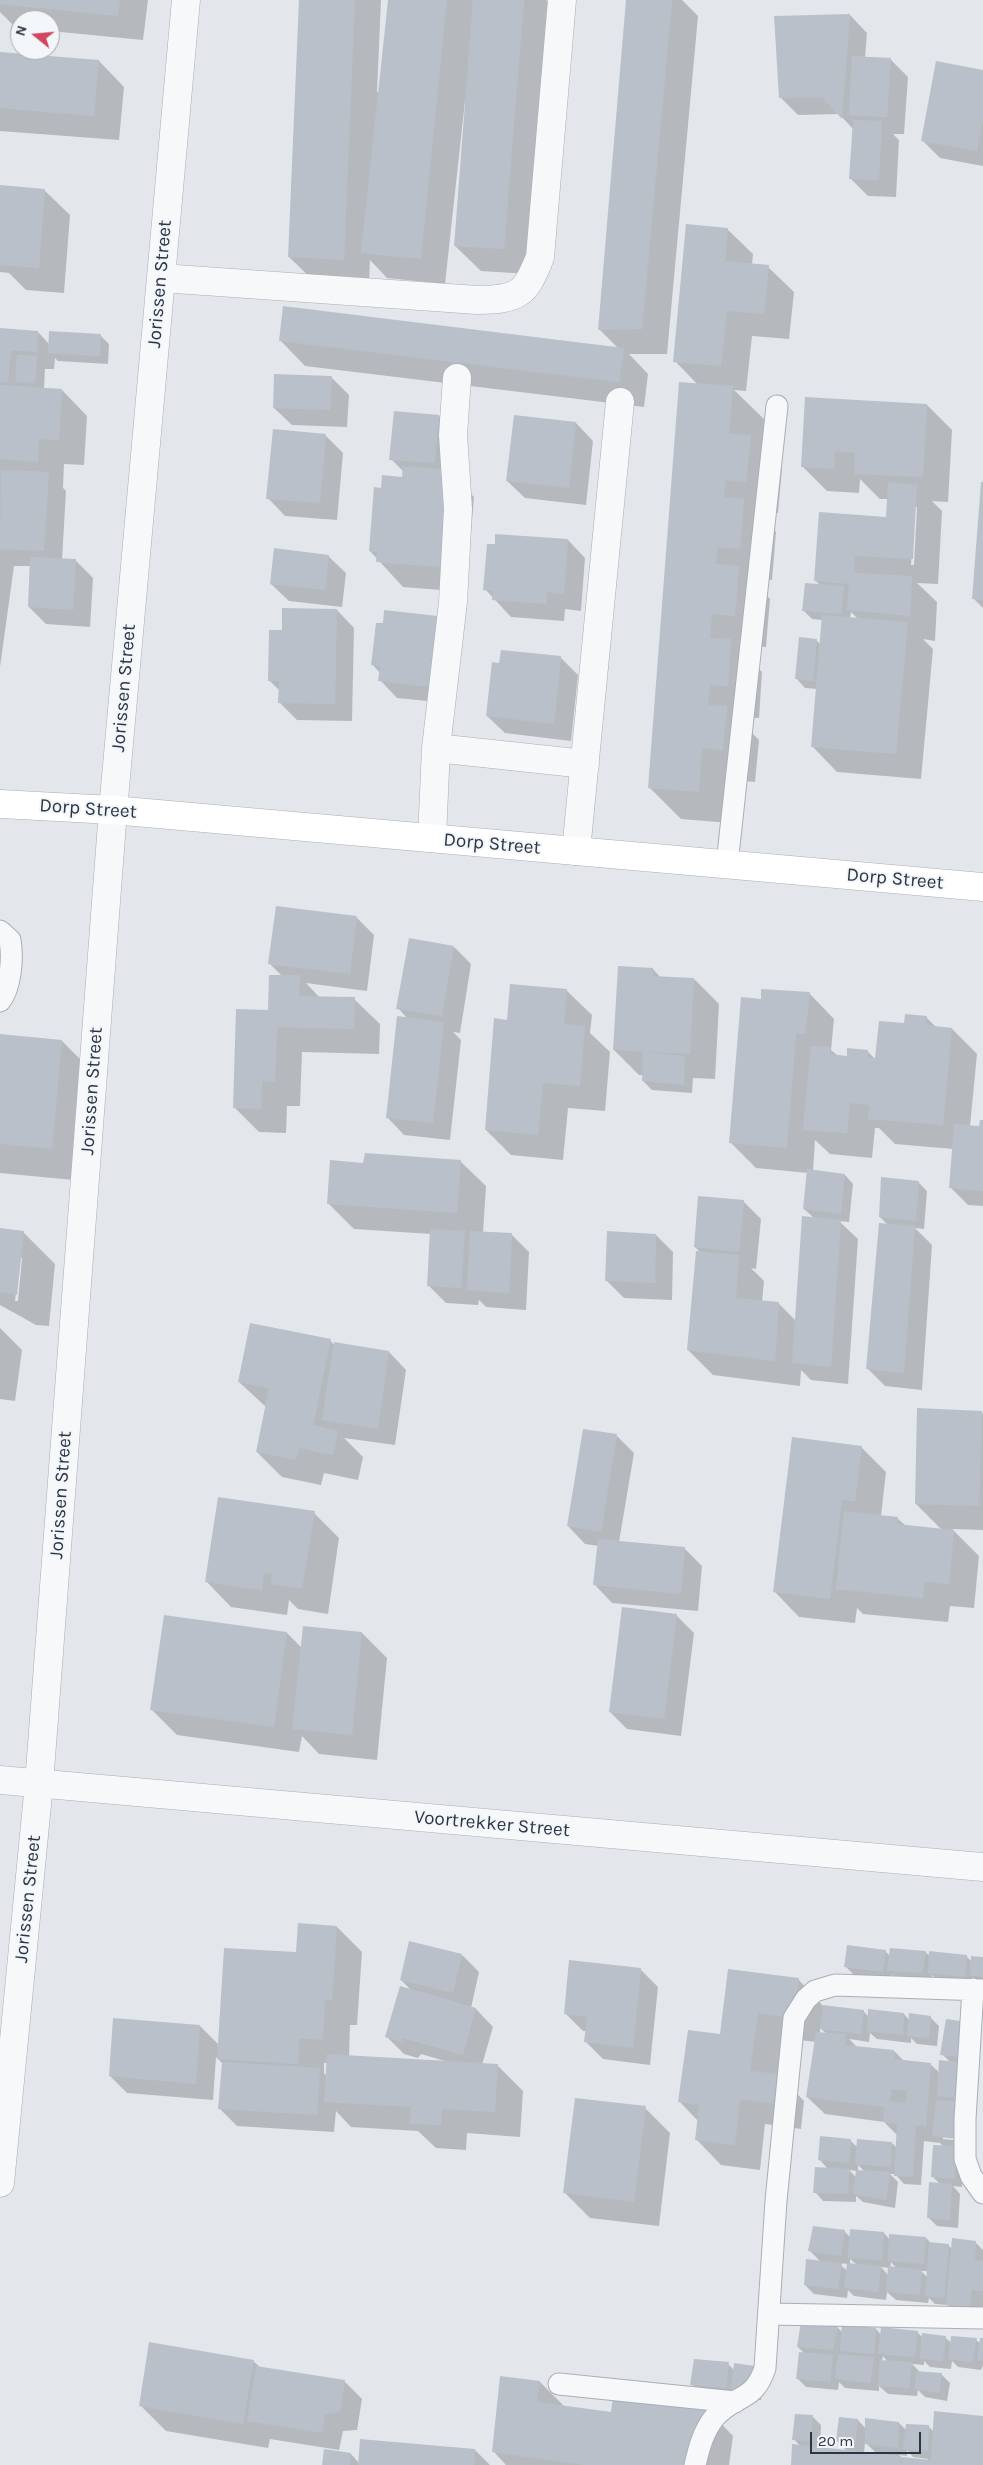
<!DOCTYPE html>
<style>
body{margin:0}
#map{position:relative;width:983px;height:2465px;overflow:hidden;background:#e3e7ec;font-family:Karla,sans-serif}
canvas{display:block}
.north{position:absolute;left:10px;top:10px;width:50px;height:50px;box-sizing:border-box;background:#f3f6f9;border:1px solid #a3a9b1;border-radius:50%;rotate:287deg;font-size:14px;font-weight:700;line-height:20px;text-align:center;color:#2a3545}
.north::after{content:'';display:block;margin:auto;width:18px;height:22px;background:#d34662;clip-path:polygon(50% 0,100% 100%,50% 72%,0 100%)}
.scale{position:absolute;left:810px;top:2432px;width:111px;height:22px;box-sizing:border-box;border:2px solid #2a3545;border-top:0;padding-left:6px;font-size:15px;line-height:18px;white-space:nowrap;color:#2a3545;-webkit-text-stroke:4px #f3f6f9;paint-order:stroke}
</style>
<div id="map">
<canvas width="983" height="2465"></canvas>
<div class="north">N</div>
<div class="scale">20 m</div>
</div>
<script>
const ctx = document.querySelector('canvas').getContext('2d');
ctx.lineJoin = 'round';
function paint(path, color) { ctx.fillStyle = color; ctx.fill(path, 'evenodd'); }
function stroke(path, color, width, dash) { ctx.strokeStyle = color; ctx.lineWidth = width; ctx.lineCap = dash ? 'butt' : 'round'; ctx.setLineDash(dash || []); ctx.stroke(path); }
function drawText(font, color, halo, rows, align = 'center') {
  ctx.font = font + ' Karla,sans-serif'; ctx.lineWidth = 4; ctx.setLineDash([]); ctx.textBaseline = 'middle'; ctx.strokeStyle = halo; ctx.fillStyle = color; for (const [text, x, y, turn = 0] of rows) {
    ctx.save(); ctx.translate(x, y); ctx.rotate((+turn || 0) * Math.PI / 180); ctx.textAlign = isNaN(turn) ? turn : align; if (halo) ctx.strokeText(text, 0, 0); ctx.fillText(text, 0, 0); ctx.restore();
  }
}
paint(new Path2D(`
 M0 0H148L143 40 50 31V20H20V28H16L0 12Z
 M300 0H381L377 92H379L389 0H472L475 2V0H546L550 4 529 274 481 271 455 246 467 101H465L445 284 387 278 370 260 369 284 315 282 289 257Z
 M627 0H682L698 16 667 354H629L648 374 644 407 305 366 280 340 618 348 599 329Z
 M850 15 867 33 865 58 890 59 908 77 904 134H893L899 140 896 197 868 196 851 179 853 129 839 114 798 115 780 97Z
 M0 53 99 61 124 87 119 140 0 131Z
 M983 71V166L940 158 923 141Z
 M0 186 44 190 70 215 64 293 26 290 9 273 0 272Z
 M727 229 753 254 752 265 768 267 794 292 789 339 752 336 746 391 734 390 764 419 762 448 782 468 778 513 755 511 776 532 772 580 749 578 770 599 766 647 743 646V653L762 672 759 718 741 717V722L759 740 755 782 734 780 730 823 681 819 649 787 698 385 675 361Z
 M0 329 38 332 49 344 100 335 109 344 108 364 58 361 55 358 54 369H45L44 389 62 390 87 416 84 465 64 464 63 488 66 491 62 560H75L93 578 90 627 46 624 29 607 31 566H14L0 667Z
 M331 377 349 395 347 427 292 425 274 408Z
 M927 405 952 430 948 502 932 501 942 511 938 584 917 583 937 602 935 641 923 639 933 649 921 779 837 772 812 746 817 689 805 688 797 679 816 640 821 645 823 620 812 619 803 610 821 586 815 580 887 519 888 499H880L860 479 859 493 827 491 802 466ZM915 507H917L914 565H911ZM851 612 858 619H850Z
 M439 416 456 433 452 475 474 497 466 592 403 587 370 551 382 490 403 478 404 472 391 459Z
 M576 423 593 441 586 505 525 498 507 481Z
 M274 431 326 436 343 453 337 520 285 516 268 498Z
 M983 484V608L973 598Z
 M568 540 585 558 581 611 565 609 564 621 511 617 485 589Z
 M328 556 346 573 342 607 289 601 271 584Z
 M337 610 354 628 352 721 297 720 279 702 280 691 269 680 283 631Z
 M384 624 447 703 397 698 380 680V673L372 664Z
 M561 658 578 675 571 741 505 733 487 716 500 665Z
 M357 918 374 935 367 991 306 983 320 998 354 999 380 1024 379 1054 302 1052 300 1106H287L286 1133 259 1132 234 1107 282 976 269 963Z
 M454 947 471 964 460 1033 453 1032 461 1040 450 1140 404 1135 387 1117 408 1019 398 1008Z
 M653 969 660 977 694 979 719 1004 715 1079 693 1078 692 1093 652 1090 643 1081V1075H639L614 1050Z
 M566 990 592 1015 590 1033 610 1052 605 1111 568 1108 563 1160 511 1155 486 1130 508 1021Z
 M809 993 834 1019 831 1050 838 1056 848 1057 868 1052 876 1060 905 1025 926 1017 937 1028 952 1029 977 1054 970 1126 981 1127 983 1121V1206L968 1205 950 1187 953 1149 895 1144 879 1128H875L872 1158 830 1154 815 1140 813 1171 845 1175 853 1184 849 1222 839 1221 858 1239 848 1384 811 1380 801 1370 800 1386 713 1375 688 1350 701 1253 695 1247 743 1201 761 1219 756 1269 751 1268 764 1281 762 1302 778 1303 796 1321 814 1218 804 1209 808 1173 756 1168 731 1143 762 1000Z
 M0 1035 62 1041 94 1073 84 1181 0 1173Z
 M460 1161 486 1186 483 1233 511 1234 529 1252 526 1310 486 1307 479 1300 478 1305 446 1303 428 1285 431 1234 354 1229 328 1203 364 1164Z
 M918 1182 927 1191 924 1229 915 1228 932 1245 922 1390 885 1386 867 1368 888 1225 880 1217Z
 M0 1229 23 1232 55 1264 49 1326 36 1325 0 1305ZM20 1258H22L18 1301H15Z
 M656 1235 673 1252 672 1300 624 1298 606 1280Z
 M0 1328 22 1350 15 1401 0 1399Z
 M330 1340 333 1344 389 1352 406 1370 395 1445 344 1438 363 1457 358 1480 324 1473 321 1485 282 1477 257 1452 266 1407 239 1382Z
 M981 1412 983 1414V1530L952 1529 979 1556 974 1608 950 1606 948 1622 863 1614 857 1608 855 1623 799 1617 774 1591 861 1447 886 1472 881 1516 897 1518 906 1526 942 1530 916 1504Z
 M617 1436 634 1453 619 1542 685 1549 702 1566 698 1611 612 1603 595 1585 599 1546 585 1544 568 1526Z
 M314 1513 339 1538 328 1614 298 1609 289 1600 287 1615 231 1607 206 1581Z
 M676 1615 694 1633 681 1736 627 1729 610 1712Z
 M165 1616 287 1633 302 1648 362 1633 387 1658 377 1760 319 1754 302 1736 299 1752 177 1735 151 1709Z
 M337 1927 362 1952 357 2025H350L349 2057 445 2061 421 2054 418 2058 404 2054 386 2036 412 1991 401 1980 462 1955 479 1972 471 2008 476 2009 493 2027 482 2065 498 2066 523 2091 520 2137 467 2133 466 2150 436 2148 418 2131 351 2127 336 2111 334 2132 237 2126 219 2108 223 2064 216 2057 213 2100 127 2093 110 2076 200 2026 219 2045 297 1954ZM324 2063H328L327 2077 324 2073Z
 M885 1951 890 1956 925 1952 930 1956H966L972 1962 983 1958V1984L974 1978V1985L938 1981 932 1975 931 1981 897 1980 892 1974 891 1980 854 1975 846 1967Z
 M640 1969 658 1987 650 2065 603 2059 586 2042 587 2031H583L565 2013Z
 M798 1979 823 2006 863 2011 868 2016 904 2014 910 2021 930 2017 939 2026 937 2046 917 2044 911 2038V2043L877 2039 870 2033 869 2042 849 2039 857 2047 894 2051 904 2061 930 2064 940 2073 950 2062 942 2054 967 2023 965 2155 962 2187 953 2186 960 2194 958 2228 937 2226 928 2217 940 2184 932 2176 944 2147 940 2143 924 2141 921 2185 904 2184 895 2174H890L898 2182 895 2208 863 2202 856 2196V2202L823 2201 815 2192 828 2169 819 2159 821 2137 851 2141 858 2148 892 2143 897 2148V2135L884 2122 825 2114 807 2097 816 2042 783 2038 779 2075 804 2101 801 2129 765 2124 760 2170 721 2165 696 2139 698 2121 680 2102 721 2035ZM820 2028 827 2034H820ZM943 2136 963 2139V2141L943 2139ZM858 2165 865 2172 858 2171ZM849 2170 857 2171 856 2177Z
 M645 2108 670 2133 659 2226 590 2218 565 2193Z
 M844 2231 851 2238 884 2233 890 2240 926 2238 932 2244 948 2245 952 2249 975 2242 983 2250V2324L965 2322 948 2305 935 2304 929 2298 928 2303 896 2300 887 2292 886 2300 854 2296 848 2290 847 2298 814 2294 805 2285 821 2262 810 2251ZM850 2259 857 2265H850ZM891 2262 897 2269 890 2268ZM839 2263 848 2264 847 2271ZM881 2267 889 2268 888 2275ZM921 2271H928V2278Z
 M837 2327 842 2332 876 2329 881 2335 917 2332 923 2338 945 2337 951 2343 976 2340 980 2343 983 2339V2365L981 2370 958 2367 952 2361 951 2369 930 2367 924 2361V2365L912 2364 920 2372 941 2374 950 2383 947 2401 925 2397 918 2390 917 2396 888 2394 879 2386V2391L845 2388 839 2382 838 2390 806 2387 797 2378 805 2354 798 2347ZM883 2356 888 2362 882 2361Z
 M253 2361 261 2368 345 2382 362 2399 357 2430 343 2431 339 2450 270 2439 268 2448 166 2431 140 2405Z
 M728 2364 734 2370 763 2376 761 2400 700 2393 692 2384Z
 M501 2377 540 2382 565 2407 612 2413 708 2410 733 2436 729 2465H506L494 2452Z
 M812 2416 821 2425 820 2448 847 2451 837 2441 840 2419 858 2420 866 2429 899 2423 907 2431 928 2426 934 2432 983 2417V2465H792L800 2446 794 2439ZM865 2442 877 2454 864 2453ZM907 2450 913 2457 928 2459 927 2461 902 2458 899 2455 907 2456Z
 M475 2450 490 2465H323L351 2454 359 2463Z`), '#0003');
paint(new Path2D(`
 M0 0H120L118 16 0 4Z
 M299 0H355L344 260 288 257Z
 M388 0H447L421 259 361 253Z
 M473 0H524L504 249 454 246Z
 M626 0H672L642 329 598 330Z
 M850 14 842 119 822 97 779 98 774 16Z
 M0 52 99 60 94 116 0 108Z
 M852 56 891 58 887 117 849 115Z
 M936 61 983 70V120L977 151 921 141Z
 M853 120 882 121 879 180 849 179Z
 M0 185 45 189 39 268 0 265Z
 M686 224 728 228 725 261 769 265 764 314 727 311 721 366 673 362Z
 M283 306 624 348 619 382 279 341Z
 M0 328 38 331 37 352 11 350 8 383 0 382Z
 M49 331 101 334 100 356 48 353Z
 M17 355 37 356 35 383 15 382Z
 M274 374 332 376 330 410 273 408Z
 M679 382 733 386 729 434 751 435 746 482 726 480 724 497 744 499 740 549 718 547 716 564 739 566 735 616 712 614 710 638 731 639 728 686 710 685 708 705 727 706 723 750 702 748 699 792 648 788Z
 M0 385 62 389 59 440 39 439 38 462 0 459Z
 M805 397 927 404 923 477 854 474 855 453 835 451 834 469 801 467Z
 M394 411 439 415 435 463 389 460Z
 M514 415 576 422 569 488 506 481Z
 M273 429 326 434 320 503 266 499Z
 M403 466 449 470 441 567 376 562 377 552 369 551 374 487 381 488 382 475 402 477Z
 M1 470 49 472 44 551 0 549Z
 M888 482 917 485 913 559 855 556 854 573 912 576 910 616 847 610 849 584 814 581 819 512 886 517Z
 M981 482H983V600L972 599Z
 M495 534 568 539 564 594 547 592V604L492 600 493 591 483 590 487 544H495Z
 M274 548 329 555 325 590 270 584Z
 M30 557 76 559 73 610 28 607Z
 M805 583 844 586 841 614 802 611Z
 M282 608 337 609 335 704 278 703 279 681H268L269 630H282Z
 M384 610 438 616 430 687 378 681 380 666 371 665 376 623H383Z
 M822 615 908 622 896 754 811 747Z
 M799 637 817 639 813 681 795 679Z
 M501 650 561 656 554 724 486 716 492 662 499 663Z
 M276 906 357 916 350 974 268 964Z
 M409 938 454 946 442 1016 396 1009Z
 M618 966 653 968V976L694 978 690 1054 613 1050Z
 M269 975H300L299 996 355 997 354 1029 277 1027 275 1082 262 1081 261 1109 233 1108 236 1009 268 1010Z
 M510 984 567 989 564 1024 585 1026 580 1086 543 1083 538 1135 485 1130 494 1018 507 1020Z
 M761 989 810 992 805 1034 796 1033 787 1148 729 1143 741 997 761 999Z
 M905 1014 927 1016 926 1025 952 1028 943 1125 868 1119 869 1105 850 1103 847 1133 803 1130 811 1046 830 1047V1054L847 1056V1048L868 1050V1058H875L879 1021 904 1023Z
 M397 1016 444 1022 433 1123 386 1118Z
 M0 1034 62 1040 52 1149 0 1144Z
 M643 1052 685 1056 684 1085 642 1081Z
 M980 1120H983V1191L949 1188 954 1124 979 1126Z
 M365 1153 461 1160 457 1213 327 1204 330 1160 363 1163Z
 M807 1169 845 1174 841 1214 803 1209Z
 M881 1177 919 1181 916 1221 879 1217Z
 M698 1196 744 1200 739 1252 694 1247Z
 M802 1216 841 1220 831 1367 792 1363Z
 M879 1223 915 1226 904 1373 866 1369Z
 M0 1228 24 1231 17 1295 0 1292Z
 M430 1229 465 1231 461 1288 427 1286Z
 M470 1231 512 1233 509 1293 467 1290Z
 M607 1231 656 1234 655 1283 605 1281Z
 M696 1251 739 1255 736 1298 779 1302 775 1361 687 1350Z
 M250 1323 331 1339 313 1425 338 1431 333 1455 299 1448 296 1460 256 1452 269 1388 238 1382Z
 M334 1342 389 1351 378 1429 322 1420Z
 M917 1408 982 1411 979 1506 915 1504Z
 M583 1429 617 1434 601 1532 567 1526Z
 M792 1437 862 1446 855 1501 842 1500 830 1599 773 1592Z
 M218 1497 315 1511 302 1589 271 1584 272 1574 264 1573 262 1590 205 1582Z
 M844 1511 898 1517 897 1524 954 1530 949 1584 925 1581 923 1598 836 1589Z
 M598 1539 685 1547 681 1594 593 1585Z
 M622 1607 677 1614 664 1719 609 1712Z
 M164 1615 287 1632 274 1727 150 1710Z
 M303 1626 362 1632 352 1735 292 1729Z
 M298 1923 337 1926 332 2000H325L323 2040 299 2038 298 2064 217 2059 224 1948 296 1952Z
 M409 1941 462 1954 453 1993 400 1980Z
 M847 1945 886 1950 883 1972 844 1967Z
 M890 1948 926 1951 922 1973 887 1971Z
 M929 1951 967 1955 965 1977 928 1973Z
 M971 1956 983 1957V1977L970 1975Z
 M569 1960 641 1968 633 2048 584 2042 587 2017 564 2014Z
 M728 1969 799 1978 794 2018 758 2013 750 2071 779 2074 776 2104 740 2099 735 2145 695 2140 699 2105 678 2102 688 2030 720 2034Z
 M400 1986 476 2008 463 2055 403 2038 401 2042 385 2037Z
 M823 2005 864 2010 861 2034 820 2029Z
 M868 2009 904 2013 903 2035 867 2031Z
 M909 2013 931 2016 929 2038 907 2036Z
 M113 2018 200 2025 196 2084 109 2076Z
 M946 2019 967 2022 963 2057 940 2055Z
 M816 2032 846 2034 845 2045 894 2050 895 2059 931 2063 926 2126 916 2125 913 2177 894 2176 897 2124 883 2122 884 2107 806 2097ZM892 2089 907 2091 906 2103 889 2101Z
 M327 2054 498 2064 495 2112 442 2109 441 2125 410 2124 411 2107 324 2102Z
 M939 2060 964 2063 961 2098 937 2096Z
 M222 2062 320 2068 317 2115 218 2109Z
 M575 2098 646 2106 634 2202 563 2193Z
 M936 2100 962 2102 957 2139 932 2136Z
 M820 2136 851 2139 849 2163 818 2160Z
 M857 2139 892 2142 891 2167 855 2164Z
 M933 2145 957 2146 954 2179 931 2177Z
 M815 2167 849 2169 848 2194 813 2193Z
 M856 2170 890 2172 886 2200 853 2194Z
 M929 2182 952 2184 950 2220 927 2218Z
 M813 2226 845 2230 841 2256 808 2251Z
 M850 2229 884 2232 882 2260 848 2258Z
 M889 2234 926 2237 924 2264 888 2261Z
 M952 2238 976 2241 975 2260 983 2261V2291L972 2290 969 2308 946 2305Z
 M929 2242 949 2244 944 2298 925 2296Z
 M806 2259 842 2263 838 2289 804 2285Z
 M847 2263 881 2266 878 2292 844 2288Z
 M888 2266 922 2270 920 2295 886 2292Z
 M801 2322 838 2325 833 2350 797 2347Z
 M842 2324 876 2328 874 2354 840 2351Z
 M881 2327 918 2331 915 2357 878 2354Z
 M922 2333 946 2336 943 2361 920 2359Z
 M951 2336 977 2338 972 2362 948 2359Z
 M980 2338H983V2361L977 2360Z
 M149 2342 254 2360 243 2424 139 2406Z
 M799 2352 833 2355 830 2382 796 2379Z
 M838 2354 874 2357 870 2383 835 2379Z
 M694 2359 729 2362 726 2388 690 2385Z
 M880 2360 912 2362 909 2388 878 2386Z
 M734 2363 755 2366 752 2392 731 2389Z
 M256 2366 345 2380 340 2412 325 2414 322 2433 247 2421Z
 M916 2371 942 2373 939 2393 915 2389Z
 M500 2376 540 2381 537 2402 611 2412 613 2397 708 2409 701 2465H585L492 2452Z
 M934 2411 983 2416V2465H901L902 2457 931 2460Z
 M795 2414 813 2415 811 2441 792 2440Z
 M839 2417 858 2419 855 2444 836 2441Z
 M865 2418 899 2422 898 2448 865 2444Z
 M906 2424 929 2425 928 2451 903 2449Z
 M360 2439 475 2449 474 2465H358Z
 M792 2444 901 2456 900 2465H791Z
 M324 2449 351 2453 350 2465H322Z`), '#bac0ca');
const lane = new Path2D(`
 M727 864 777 406
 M0 931 10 940C13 958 11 987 0 1001
 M973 1989 965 2119V2159L971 2176 983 2193
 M769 2314 983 2318
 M559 2384 735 2402
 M695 2465C699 2448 703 2432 714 2418 734 2394 754 2403 765 2368L776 2201 794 2018 806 1999 815 1991 835 1985 983 1990`);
const street = new Path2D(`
 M161 278 477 300C518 299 525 296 540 257L562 0
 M436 748 585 764
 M432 838 436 748 453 602 458 509 453 435 457 378
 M576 851 620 402
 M0 1780 983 1867
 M0 2183 39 1784 113 810 186 0`);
const secondary = new Path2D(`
 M0 804 113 810 983 887`);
stroke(lane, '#a8aeb7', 23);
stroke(street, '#a8aeb7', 29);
stroke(secondary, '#a8aeb7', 29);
stroke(lane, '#f7f8fa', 21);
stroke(street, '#f7f8fa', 28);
stroke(secondary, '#fff', 28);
drawText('19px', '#2a3545', '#f3f6f9', [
 ["Jorissen Street",160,284,-85],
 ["Jorissen Street",124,688,-85],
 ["Dorp Street",88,809,4],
 ["Dorp Street",492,844,5],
 ["Dorp Street",895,879,5],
 ["Jorissen Street",92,1091,-86],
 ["Jorissen Street",61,1495,-86],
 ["Voortrekker Street",492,1824,5],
 ["Jorissen Street",28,1899,-84]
]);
</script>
